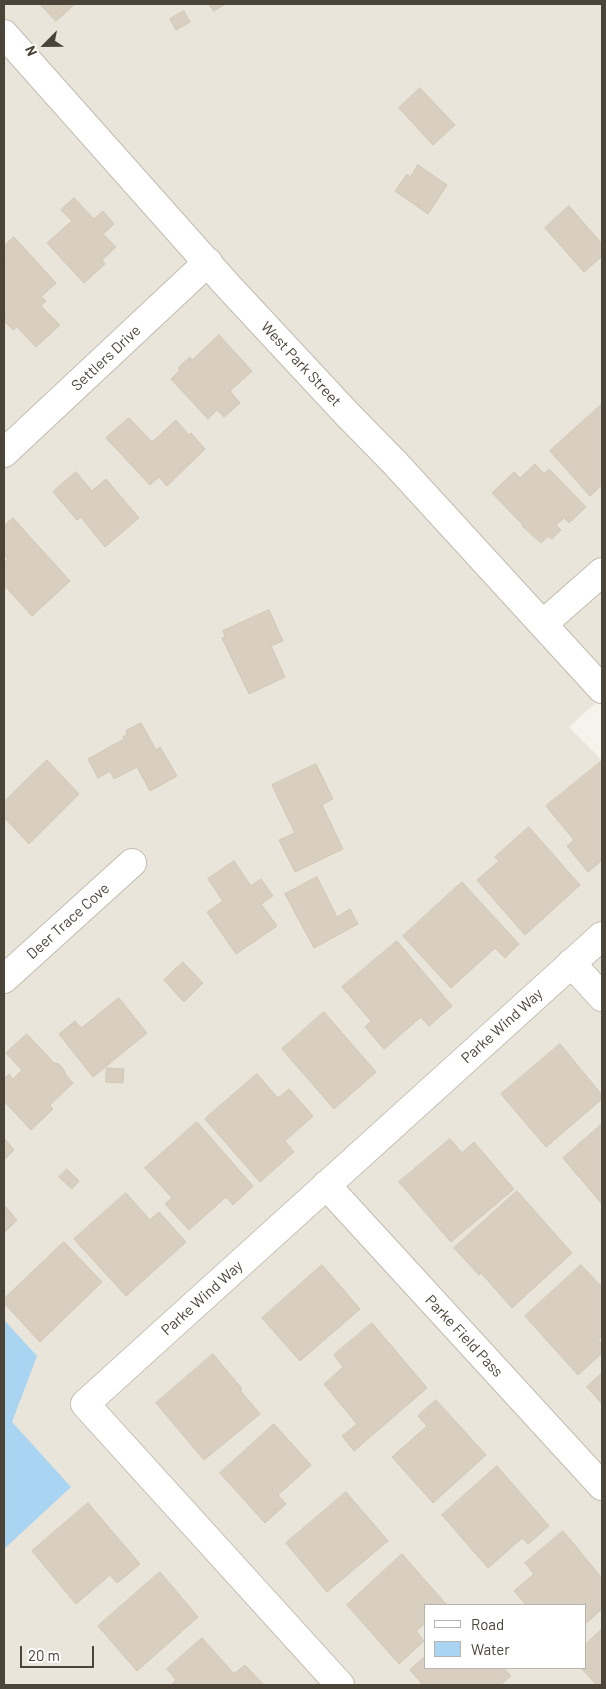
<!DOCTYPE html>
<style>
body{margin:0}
#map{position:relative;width:606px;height:1689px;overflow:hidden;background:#f6f3ec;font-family:Barlow,sans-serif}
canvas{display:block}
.frame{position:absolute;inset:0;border:5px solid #4b4439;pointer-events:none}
.legend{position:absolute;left:424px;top:1604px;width:162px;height:65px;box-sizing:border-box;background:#fff;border:1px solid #b7b4b0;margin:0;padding:6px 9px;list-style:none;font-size:15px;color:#4b4439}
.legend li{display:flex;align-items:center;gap:10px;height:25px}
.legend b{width:25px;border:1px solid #b7b4b0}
.north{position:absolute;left:20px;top:20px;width:50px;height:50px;-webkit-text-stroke:4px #fff;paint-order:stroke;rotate:247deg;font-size:14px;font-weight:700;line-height:20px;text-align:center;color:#4b4439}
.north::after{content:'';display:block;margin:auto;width:18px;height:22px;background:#4b4439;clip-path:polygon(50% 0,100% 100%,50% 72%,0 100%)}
.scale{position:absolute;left:20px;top:1646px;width:74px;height:22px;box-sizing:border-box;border:2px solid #4b4439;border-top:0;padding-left:6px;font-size:15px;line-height:18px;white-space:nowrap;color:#4b4439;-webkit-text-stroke:4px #fff;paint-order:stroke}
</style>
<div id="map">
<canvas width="606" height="1689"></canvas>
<div class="frame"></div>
<ul class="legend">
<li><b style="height:6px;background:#fff"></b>Road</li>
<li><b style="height:14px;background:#a9d4f2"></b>Water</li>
</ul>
<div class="north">N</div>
<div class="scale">20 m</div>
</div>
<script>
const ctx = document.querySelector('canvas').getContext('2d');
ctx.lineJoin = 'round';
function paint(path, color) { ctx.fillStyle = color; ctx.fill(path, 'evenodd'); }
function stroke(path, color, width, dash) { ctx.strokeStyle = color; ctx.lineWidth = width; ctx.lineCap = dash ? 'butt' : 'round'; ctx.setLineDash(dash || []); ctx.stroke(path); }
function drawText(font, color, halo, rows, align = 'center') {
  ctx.font = font + ' Barlow,sans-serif'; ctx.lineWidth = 4.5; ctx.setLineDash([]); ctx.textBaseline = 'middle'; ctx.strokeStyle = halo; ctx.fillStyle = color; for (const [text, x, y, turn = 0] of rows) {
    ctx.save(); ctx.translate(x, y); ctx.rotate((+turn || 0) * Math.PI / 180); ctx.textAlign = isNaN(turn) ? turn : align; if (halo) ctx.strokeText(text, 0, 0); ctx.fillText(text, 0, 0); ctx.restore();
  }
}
paint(new Path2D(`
 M4 4H602V697L569 727 602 760V1685H4ZM425 1605H585V1668H425Z`), '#eae5da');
paint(new Path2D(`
 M4 1320 37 1356 12 1422 71 1487 4 1549Z`), '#a9d4f2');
const building = new Path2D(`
 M40 4H75L56 21Z
 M209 4H225L214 11Z
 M184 11 190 22 176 30 170 19Z
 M420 88 455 125 433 145 399 108Z
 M418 165 447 185 428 214 395 191 407 174 410 177Z
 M74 198 94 219 103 211 114 224 103 234 116 247 102 260 105 264 84 283 47 243 72 221 61 210Z
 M569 206 602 244V256L584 272 545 228Z
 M14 237 56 283 41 297 46 301 41 306 60 325 36 347 17 327 13 330 4 321 5 313 4 311V261L5 260 4 258V246Z
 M219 335 252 371 230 391 240 403 224 417 217 410 208 419 171 379 180 370 178 368 190 357 192 360Z
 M602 404V485L590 496 550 451Z
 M129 418 152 442 176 420 189 435 191 433 205 449 167 486 159 477 150 485 106 438Z
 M535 464 544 474 549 469 586 507 569 523 564 518 556 525 561 530 552 539 548 536 541 543 522 526 523 525 492 493 514 472 520 478Z
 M76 472 92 491 106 479 139 518 105 547 81 517 77 520 53 492Z
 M13 518 70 581 32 616 4 585V562L8 559 4 555V526Z
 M269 610 283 641 271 646 285 677 249 694 222 638 225 637 223 631Z
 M141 723 156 750 160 747 177 776 150 791 137 767 114 779 110 771 98 778 88 759 124 739 123 737 127 734 126 731Z
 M47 760 79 794 29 844 4 817V802Z
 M602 761V860L588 872 567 846 574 840 546 806Z
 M316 764 333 799 322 805 343 849 295 872 279 840 295 833 272 785Z
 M529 827 580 885 525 935 477 880 499 861 495 857Z
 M234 861 251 886 261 879 273 896 261 904 277 926 236 954 207 912 223 901 208 879Z
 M317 877 337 917 350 909 358 924 314 948 285 894Z
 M462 882 519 944 505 958 495 948 451 988 403 936Z
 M397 941 452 1006 429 1026 421 1017 384 1049 365 1027 371 1021 342 987Z
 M183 962 203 983 184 1002 164 980Z
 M119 998 147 1033 93 1077 59 1034 75 1021 81 1028Z
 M324 1012 376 1072 334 1109 282 1049Z
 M27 1034 54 1063 59 1064 64 1070 65 1074 73 1083 50 1105 53 1109 31 1130 4 1101V1079L9 1074 13 1079 22 1070 6 1053Z
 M560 1044 602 1095V1099L546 1147 501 1094Z
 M107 1068 124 1069 123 1083 106 1082Z
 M257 1074 278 1098 289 1089 313 1116 285 1141 294 1152 260 1182 205 1119Z
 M197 1122 253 1186 233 1205 226 1197 189 1230 165 1204 172 1198 145 1168Z
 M602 1124V1204L563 1158Z
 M4 1138 14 1150 4 1160Z
 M450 1139 462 1153 474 1142 514 1189 451 1242 399 1182Z
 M67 1169 79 1181 72 1189 59 1177Z
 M517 1191 572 1253 512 1308 481 1273 479 1275 454 1248Z
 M126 1193 150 1220 159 1212 186 1242 126 1296 74 1239Z
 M4 1205 17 1220 4 1233Z
 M64 1242 102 1282 40 1342 4 1303V1299Z
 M322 1265 360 1309 300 1361 262 1318Z
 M581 1265 602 1287V1336L598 1340 602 1345V1353L578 1375 525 1316Z
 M372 1323 427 1388 354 1451 342 1436 357 1424 324 1384 343 1367 334 1355Z
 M213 1354 242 1389 240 1390 260 1414 204 1460 156 1403Z
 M602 1373V1404L587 1387Z
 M436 1400 486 1455 433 1503 392 1457 427 1426 418 1416Z
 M274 1424 311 1465 278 1495 286 1504 265 1523 220 1473Z
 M497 1466 549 1526 528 1544 522 1538 488 1568 442 1515Z
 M346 1492 388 1541 327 1592 286 1543Z
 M88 1503 140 1564 117 1583 110 1575 76 1604 32 1551Z
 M563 1531 602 1578V1609L585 1624V1605H526L514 1591 534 1574 525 1563Z
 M402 1554 446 1604 445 1605H425V1623L416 1631 424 1641 399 1664 347 1605Z
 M160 1572 198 1617 137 1671 98 1626Z
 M602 1629V1685H597L581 1668H585V1645Z
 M202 1638 234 1674 245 1665 264 1685H171L176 1680 167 1669Z
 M425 1657V1668H504L511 1676 500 1685H423L410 1670Z`);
paint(building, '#d8cfc1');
stroke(building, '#d3c7b4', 1);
const minor = new Path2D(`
 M4 34 228 286 347 414 395 463 602 689
 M4 453 208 262
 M543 624 602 572
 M571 963 602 997
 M4 979 132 863
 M326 1185 602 1486
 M340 1685 85 1404 602 936`);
stroke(minor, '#c2bbae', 30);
stroke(minor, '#fff', 28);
drawText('15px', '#4b4439', '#fff', [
 ["Settlers Drive",106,358,-43],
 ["West Park Street",301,364,47],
 ["Deer Trace Cove",68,921,-42],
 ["Parke Wind Way",502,1026,-42],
 ["Parke Wind Way",202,1298,-42],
 ["Parke Field Pass",464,1336,47]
]);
</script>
